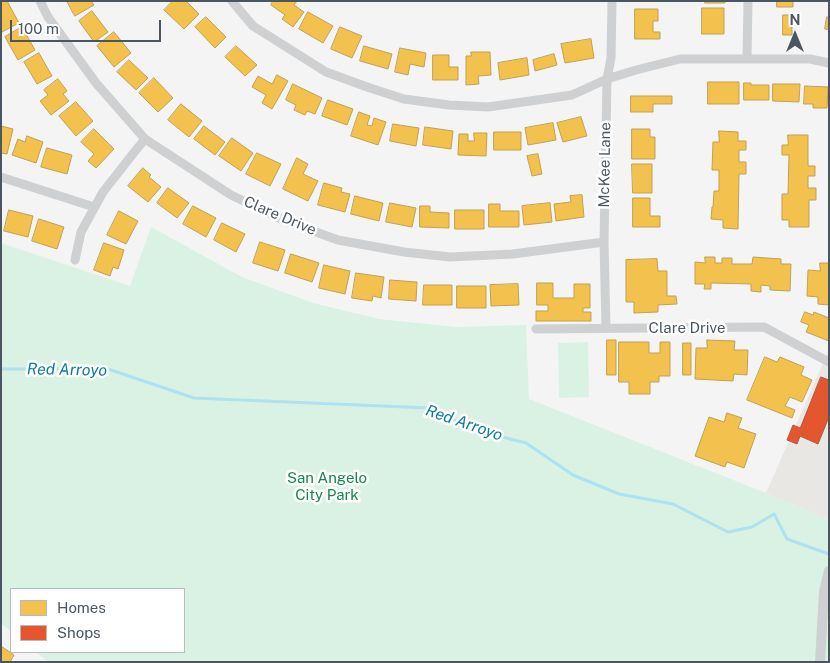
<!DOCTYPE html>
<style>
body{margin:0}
#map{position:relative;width:830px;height:663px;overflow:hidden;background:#f4f4f4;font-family:"Public Sans",sans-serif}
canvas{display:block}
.frame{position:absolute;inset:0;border:2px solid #4a5661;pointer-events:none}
.legend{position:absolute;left:10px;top:588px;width:175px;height:65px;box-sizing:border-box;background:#fff;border:1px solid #b7bbc0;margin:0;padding:6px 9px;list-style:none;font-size:15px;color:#4a5661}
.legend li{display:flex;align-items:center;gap:10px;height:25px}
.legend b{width:25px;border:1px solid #b7bbc0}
.north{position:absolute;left:770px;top:10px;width:50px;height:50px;-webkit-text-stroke:4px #fff;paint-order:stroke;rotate:0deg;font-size:14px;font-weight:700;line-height:20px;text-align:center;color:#4a5661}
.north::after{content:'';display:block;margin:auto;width:18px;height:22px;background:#4a5661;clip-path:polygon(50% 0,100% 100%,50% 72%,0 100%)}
.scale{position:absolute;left:10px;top:20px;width:151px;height:22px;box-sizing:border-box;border:2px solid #4a5661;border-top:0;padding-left:6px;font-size:15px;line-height:18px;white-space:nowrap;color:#4a5661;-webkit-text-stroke:4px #fff;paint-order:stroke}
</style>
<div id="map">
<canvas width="830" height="663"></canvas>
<div class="frame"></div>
<ul class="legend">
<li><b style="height:14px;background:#f2c14e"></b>Homes</li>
<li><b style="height:14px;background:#e4572e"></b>Shops</li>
</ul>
<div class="north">N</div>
<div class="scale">100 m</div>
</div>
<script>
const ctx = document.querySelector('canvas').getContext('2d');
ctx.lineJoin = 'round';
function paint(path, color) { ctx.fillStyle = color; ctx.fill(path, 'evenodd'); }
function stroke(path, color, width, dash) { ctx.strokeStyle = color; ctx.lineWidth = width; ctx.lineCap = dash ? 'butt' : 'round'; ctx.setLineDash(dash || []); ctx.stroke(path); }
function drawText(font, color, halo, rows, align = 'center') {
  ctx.font = font + ' "Public Sans",sans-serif'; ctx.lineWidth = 5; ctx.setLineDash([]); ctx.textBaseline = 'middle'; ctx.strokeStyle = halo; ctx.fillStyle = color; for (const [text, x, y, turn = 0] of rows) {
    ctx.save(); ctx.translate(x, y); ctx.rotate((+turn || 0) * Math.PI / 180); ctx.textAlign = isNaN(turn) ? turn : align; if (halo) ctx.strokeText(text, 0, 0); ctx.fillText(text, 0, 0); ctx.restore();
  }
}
paint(new Path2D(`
 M828 352H829V520L766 493Z`), '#e8e7e3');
paint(new Path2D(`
 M151 227 242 277 313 303 379 319 455 327 526 325 529 399 766 493 829 520V662H48L36 652H184V589H11V631L1 624V243L130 286Z
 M588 342 589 397 559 398 558 343Z`), '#d9f2e3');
const homes = new Path2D(`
 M4 1H7L19 23 2 32 1 30V3Z
 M67 1H91L94 5 75 16Z
 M173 1H188L187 2 199 14 184 29 164 10Z
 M273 1H297L294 5 304 12 293 27 282 19 285 15 271 5Z
 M705 1H725V3H705Z
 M777 1H793V7H777Z
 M702 8H724V34H702Z
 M635 9H658V21H653V32H660V39H635Z
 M92 11 108 32 94 42 79 21Z
 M308 12 333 26 323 43 299 29Z
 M783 15H792V35H783Z
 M206 17 226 37 215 48 195 27Z
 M827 17H829V30L825 29Z
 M22 27 35 50 18 60 5 37Z
 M340 27 362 36 352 58 331 49Z
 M114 32 131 53 114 67 97 46Z
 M591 39 594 58 565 63 561 44Z
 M236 46 257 65 245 76 225 57Z
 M364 46 392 54 388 69 360 61Z
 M400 48 426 53 424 67 410 64 408 75 395 72Z
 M471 52H490L491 75 478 76 479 84 466 85V56H471Z
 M39 53 52 76 37 84 24 62Z
 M554 54 557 65 535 71 533 60Z
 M433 55H449V67H458V80H433Z
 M527 58 529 75 500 80 498 63Z
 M129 60 148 78 136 90 117 72Z
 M277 75 288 81 272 109 262 103 266 95 252 87 258 76 272 84Z
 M154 78 173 98 158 112 139 93Z
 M58 79 67 91 63 94 69 101 51 115 40 101 48 95 44 90Z
 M708 82H739V104H708Z
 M744 83H751V85H769V100H744Z
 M293 84 322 98 315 114 307 111 305 115 294 110 296 105 286 100Z
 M773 84H800L799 102 773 101Z
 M805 86 828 87 827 108H813V104H804Z
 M631 96H672V104H653V112H631Z
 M328 100 353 109 347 125 322 116Z
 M76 102 93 121 76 136 59 116Z
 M181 104 202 121 189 137 168 120Z
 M359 112 370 116 367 125 372 126 374 118 386 122 378 145 351 136Z
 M581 117 587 136 563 142 557 123Z
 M553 123 556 140 528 145 525 128Z
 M393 124 419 128 416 146 390 141Z
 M1 126 13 129 7 154 1 153Z
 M204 126 225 142 215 155 194 139Z
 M425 127 453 131 451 149 423 145Z
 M94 129 114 149 96 168 88 161 94 154 81 142Z
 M632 129H650V137H655V159H632Z
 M719 131 738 132V141H746V150H739V162H746V174H739L738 229 723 228V220L711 219 712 207H713L714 191H719V170H712L713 142H719Z
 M494 132H521V150H494Z
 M474 133H487L486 156 458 155 459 134H468V141H474Z
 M788 135H808V166H815V176H808V188H816V200H809V227H789V220H782V194H788L789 155H782V145H788Z
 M27 136 43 142 36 163 12 155 18 139 25 142Z
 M232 138 253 153 241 171 219 156Z
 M47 148 72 155 67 174 41 167Z
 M257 153 281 164 270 186 246 174Z
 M538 154 542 174 532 176 527 156Z
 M297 158 308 164 303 174 318 181 308 201 283 189Z
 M632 164H652V193H633Z
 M143 168 151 175 149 177 161 187 148 202 128 186Z
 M324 183 342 188 341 192 350 194 345 212 318 205Z
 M168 188 189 203 177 218 157 203Z
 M582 195 584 217 556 221 554 204 571 202 570 196Z
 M355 196 383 203 379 221 351 214Z
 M633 198H650V216H660V227H633Z
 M390 203 416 208 412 227 386 222Z
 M550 203 552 222 524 225 522 206Z
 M489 204H500V211H519V227H489Z
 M193 206 216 218 206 237 183 224Z
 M420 206H430V212L449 213V228L420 227Z
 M9 210 33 216 28 237 4 231Z
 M455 210H484V229H455Z
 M119 211 138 221 126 244 107 235Z
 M39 219 64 227 57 249 32 241Z
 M222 223 245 234 236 252 214 240Z
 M260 242 285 250 278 271 253 263Z
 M104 243 124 250 118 269 113 267 110 276 94 270Z
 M291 254 319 263 312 282 285 273Z
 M705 257H715V263H722V258H732V264H752L753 257 781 259V264H791L790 291 770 290V286L761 285V292L751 291V284L711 283V289H704L705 284H695V262L705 263Z
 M657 259 658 271H667V296H676L677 304 658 305V312L634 313V302H626V260Z
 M820 263H829V305L818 304V297L807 296 808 270 820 271Z
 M324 265 350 271 345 294 319 288Z
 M356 273 384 277 381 298 373 296 372 301 352 298Z
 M390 280 417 282 416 301 389 299Z
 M537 283H553V298H574V284H590V308H583V312H591V321H536V311H548V305H537Z
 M518 284 519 305 491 306 490 285Z
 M424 285H452V305H423Z
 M457 286H486V308H457Z
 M805 312 813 315 814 312 829 318V341L806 332 809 325 801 322Z
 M607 340H616V375H607Z
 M707 340 735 341 734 350H748L747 375 734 374 733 381 695 379 696 348H707Z
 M619 342H649V353H660V342H670V376H659V382H650V394H629V382H619Z
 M683 343H691V375H683Z
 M765 357 777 362 780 357 804 367 801 375 812 380 802 402 790 397 785 406 795 410 792 418 747 400Z
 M727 413 742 418 738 428 756 434 744 468 727 462 725 467 695 456 709 417 724 422Z
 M1 646 14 655 10 662H1Z`);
paint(homes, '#f2c14e');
stroke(homes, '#c0a154', 1);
const shops = new Path2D(`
 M821 377 829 380V417L818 444 800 436 797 444 787 440 793 425 800 428Z`);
paint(shops, '#e4572e');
stroke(shops, '#b6573d', 1);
stroke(new Path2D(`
 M1 369H108L194 398 429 408 475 430 526 443 573 475 619 494 673 504 728 532 752 527 774 514 787 539 829 554`), '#aee2f0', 3);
stroke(new Path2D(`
 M40 1 48 17 96 83 145 139 231 195 283 220 338 240 404 252 450 257 513 254 604 242
 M232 1 253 26 326 72 370 88 404 99 449 105 488 107 572 95 607 79 636 70 680 59H810L829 63
 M747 59 748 1
 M1 177 94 207
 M75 260 81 232 103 192 132 155 145 139
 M606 328 604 242 607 79 611 58 612 1
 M536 329 764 327 829 362`), '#ced0d2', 9);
stroke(new Path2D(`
 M820 662 824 592 829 571`), '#ced0d2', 10);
drawText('15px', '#4a5661', '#fff', [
 ["McKee Lane",605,165,-89],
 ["Clare Drive",280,216,23],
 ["Clare Drive",687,328]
]);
drawText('15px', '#17864f', '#fff', [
 ["San Angelo",327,478],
 ["City Park",327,495]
]);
drawText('italic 16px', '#0c7c9b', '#fff', [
 ["Red Arroyo",67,370,1],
 ["Red Arroyo",464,423,19]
]);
</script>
